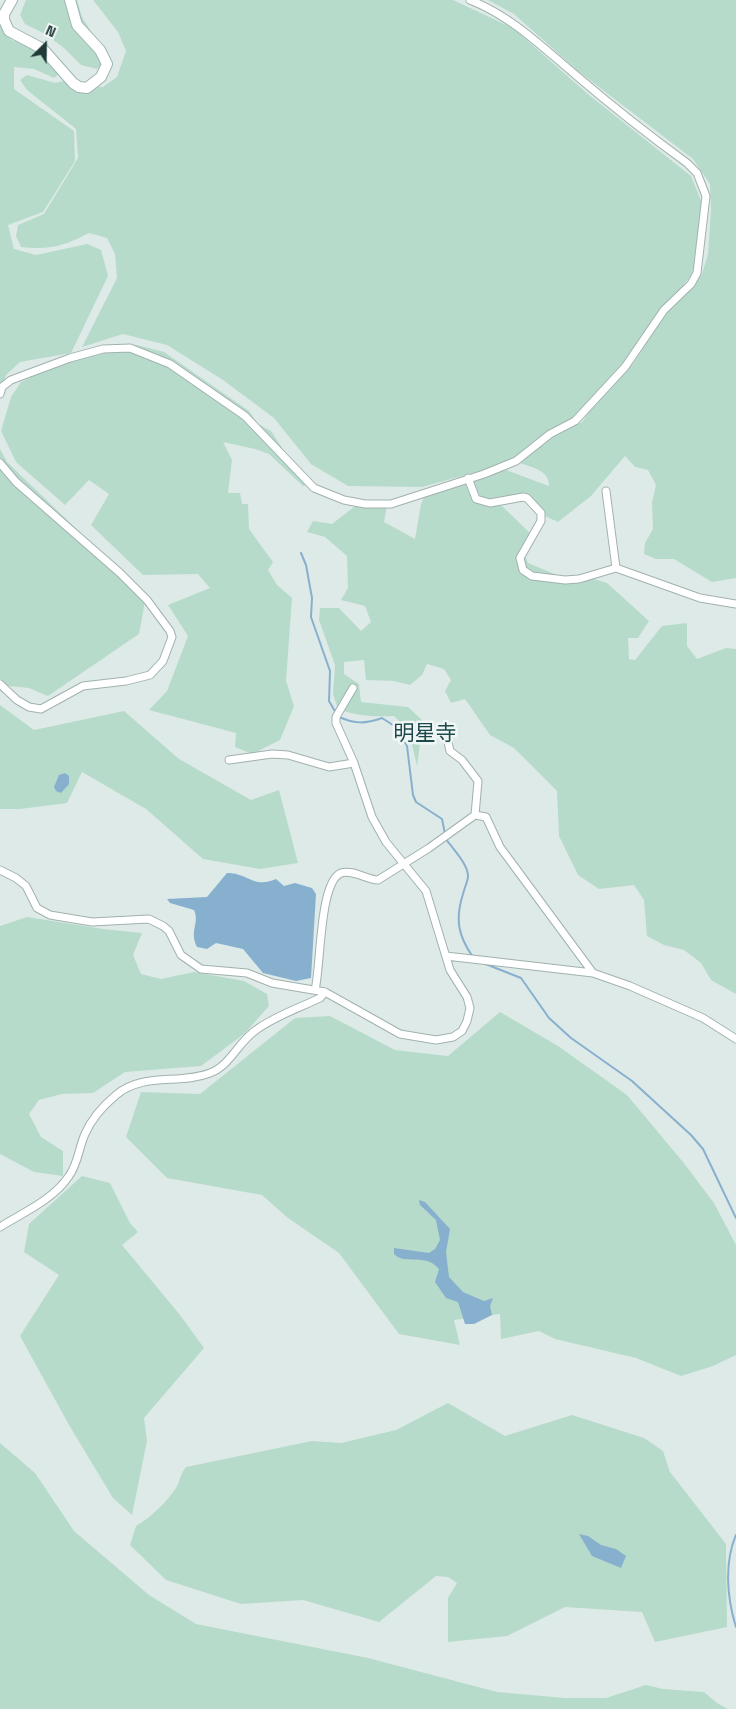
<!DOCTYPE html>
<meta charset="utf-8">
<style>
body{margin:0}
#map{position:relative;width:736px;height:1709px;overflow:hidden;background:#deeae8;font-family:"Space Grotesk",sans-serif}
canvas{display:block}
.north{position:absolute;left:20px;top:20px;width:50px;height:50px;-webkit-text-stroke:4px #eff6f5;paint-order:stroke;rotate:23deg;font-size:14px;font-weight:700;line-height:20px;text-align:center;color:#203939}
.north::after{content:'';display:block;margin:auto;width:18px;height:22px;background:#203939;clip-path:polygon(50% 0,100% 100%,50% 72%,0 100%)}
</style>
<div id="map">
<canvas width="736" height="1709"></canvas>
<div class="north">N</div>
</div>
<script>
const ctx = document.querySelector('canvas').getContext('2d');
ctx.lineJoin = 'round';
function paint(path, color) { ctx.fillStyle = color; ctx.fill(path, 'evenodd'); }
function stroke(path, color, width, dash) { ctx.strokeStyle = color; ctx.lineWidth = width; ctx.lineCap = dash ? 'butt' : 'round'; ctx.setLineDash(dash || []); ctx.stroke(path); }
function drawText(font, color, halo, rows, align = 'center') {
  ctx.font = font + ' "Space Grotesk","Noto Sans JP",sans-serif'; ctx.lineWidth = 5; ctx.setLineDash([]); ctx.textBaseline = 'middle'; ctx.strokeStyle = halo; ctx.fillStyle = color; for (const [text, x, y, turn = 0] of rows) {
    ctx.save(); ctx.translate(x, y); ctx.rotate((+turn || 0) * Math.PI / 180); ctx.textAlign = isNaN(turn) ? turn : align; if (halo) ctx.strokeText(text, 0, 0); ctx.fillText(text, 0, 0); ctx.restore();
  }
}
paint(new Path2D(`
 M26 0H77L82 17 104 52 102 63 97 69 81 65 64 48 45 34 25 24 20 15Z
 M93 0H453L513 28 589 95 691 176 702 203 697 258 691 275 625 362 573 420 550 429 520 454 495 467 422 487 348 486 311 464 274 418 223 380 167 345 123 334 82 347 117 278 115 254 107 238 89 233C64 246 51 250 21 247L16 236 18 225 44 214 78 158 76 129 27 90 20 80 27 75 55 83 73 79 80 85 103 87 117 77 126 51 118 32Z
 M488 0H736V578L712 582 674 559H656L644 554 645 543 653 529 652 502 656 485 648 470 635 467 625 456 591 496 558 522 545 516 530 496 518 494 486 500 480 496 474 484 476 479 506 470 549 486C549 470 533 468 520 463L548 440 582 422 597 400 633 364 666 312 693 287 702 274 708 254 711 209 710 184 693 159 578 71 514 14Z
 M0 15 11 40 43 50 63 70 54 78 34 69 14 67V89L74 131 75 161 43 212 8 225 14 249 36 255 87 244 101 250 108 276 71 353 20 362 6 375 0 393Z
 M137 345 164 352 249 411 258 424 271 431 290 460 314 483 303 486 269 454 255 449 223 442 232 460 228 493H240L242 504H248L249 529 273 562 268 570 277 585 292 598 286 681 294 706 280 740 252 754 235 747 236 733 149 710 167 691 188 636 168 605 210 588 198 574 143 575 91 525 109 494 89 480 65 505 16 462 1 431 11 397 21 382 61 363 106 347Z
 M0 449 7 462 146 596 139 634 48 696 29 688 8 686 0 678Z
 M465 483C472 506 480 505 502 506L531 534 523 550 528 563 574 582 591 578 607 583 649 621 638 638H628L629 659 635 660 662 626 687 623V646L697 659 726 648 736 649V994L711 980 701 963 684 950 664 945 647 936 644 900 634 885 599 889 578 875 559 836 557 791 514 748 490 735 465 699 451 703 445 691 451 680 444 669 427 664 422 675 410 685 394 681 366 680 364 660 344 662V674L359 684 361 702 408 707 423 721 417 766 409 731 394 716C374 717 357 716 338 709L333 694 335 665 319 620 320 608H339L361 631 371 622 365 606 341 600 348 588 347 556 325 537 307 532 313 521 332 524 354 507 387 505 384 522 415 539 421 504 425 495Z
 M0 705 34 730 124 711 179 759 251 800 279 790 298 863 260 869 203 859 146 809 82 772 67 803 20 809H0Z
 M27 917 103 929 142 933 133 955 141 974 161 979 194 972 244 981 267 994 269 1006 244 1034 201 1066 125 1072 93 1093 62 1094 39 1100 29 1114 41 1137 63 1151V1176L34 1172 0 1154V926Z
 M500 1012 558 1046 627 1095 683 1162 714 1203 736 1245V1355L713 1366 681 1376 636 1358 555 1339 539 1331 501 1339 500 1314 454 1320 460 1345 399 1334 339 1253 288 1218 262 1195 167 1178 126 1137 141 1092 200 1094 295 1018 330 1016 395 1050 448 1056Z
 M82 1176 110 1183 130 1223 138 1232 122 1245 180 1315 204 1348 144 1418 147 1441 132 1515 113 1498 69 1425 20 1336 59 1275 24 1252 29 1224Z
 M448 1403 505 1436 572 1415 644 1438 663 1451 670 1472 726 1544 727 1627 655 1642 642 1612 565 1607 507 1636 448 1642V1598L457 1583 448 1577 436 1576 379 1622 303 1600 241 1604 166 1580 130 1545 136 1526C151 1517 166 1503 176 1488 180 1481 180 1474 186 1467L312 1441 341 1443 396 1430Z
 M0 1443 35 1473 74 1531 149 1595 196 1624 368 1658 497 1692 565 1698H606L646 1685 663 1689 704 1692 717 1703 728 1709H0Z`), '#b7dbca');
paint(new Path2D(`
 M65 773 69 776V784L61 793 56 791 54 787 59 775Z
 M227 873C249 873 253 889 276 879L284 886 295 883 312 888 316 894 311 978 296 981 263 973 243 949 216 943 207 949 197 947C189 931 200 923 194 910L170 903 167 899 207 897Z
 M419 1200 425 1202 450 1229 446 1252 449 1277 463 1292 484 1301 493 1298 490 1306 492 1315 474 1324H465L458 1302 446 1298 435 1282 439 1269C425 1252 406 1266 394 1254V1248L429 1253 435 1249 440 1240 436 1220 420 1205Z
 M579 1534 588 1536 601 1545 616 1549 626 1556 621 1568 592 1556Z`), '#87b0ce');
stroke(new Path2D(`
 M301 553 306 565 312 598 311 617 330 671 329 701 336 713
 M339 717C355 724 365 724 382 718L396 727 407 746 413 795 416 802 442 819 445 834
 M446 839C452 848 468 864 468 876 468 881 464 889 463 894 455 919 458 936 473 957
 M483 963 521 978 549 1018 571 1038 632 1081 691 1135 703 1149 736 1218
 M736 1535C724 1563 727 1598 736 1627`), '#87b0ce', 2);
const street = new Path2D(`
 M0 394 2 387 11 380 70 358 103 349 130 348 170 364 245 416 314 488 344 500 365 504H391L484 474 516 461 550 434 575 421 625 367 664 310 691 284 697 273 706 196 697 173 687 163C650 136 613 107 578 77 543 48 513 17 470 0
 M0 463 16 482 120 573 147 600 170 631 172 637 163 661 150 675 126 681 83 686 41 709 29 707 17 700 0 684
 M468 478 476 499 490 503 523 497 527 498 541 513V521L520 558 523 570 532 576 565 580 579 579 616 568 700 598 736 604
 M606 491 616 568
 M448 742 450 751 462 760 478 781 475 815
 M229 760 272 754 288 755 329 767 354 763
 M0 870 16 878 26 886 37 908 50 915 92 922 149 919 163 926 169 931 181 955 201 969 247 973 272 983 325 992 400 1034 436 1040 453 1037 462 1031 467 1021 470 1008 467 997 450 970 426 891 386 842 372 817 354 763 336 723V717L353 688
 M446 956 593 973 630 986 703 1018 736 1039
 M315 990C321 967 319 882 341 873 353 869 367 880 378 880L429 848 475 815 486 817 500 847 593 973
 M0 1227C24 1212 53 1200 69 1176 78 1164 79 1147 85 1134 91 1120 104 1105 116 1095 143 1072 179 1085 210 1073 231 1065 238 1042 256 1030 275 1016 299 1008 320 998L325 992`);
const secondary = new Path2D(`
 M12 0 4 14V20L9 31 43 49 73 83 79 87 87 88 101 77 107 64 100 50 77 25 70 0`);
stroke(street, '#a1b1b0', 9);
stroke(secondary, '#9eb5b3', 12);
stroke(street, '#fff', 7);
stroke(secondary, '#fff', 10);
drawText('21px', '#1d494a', '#eff6f5', [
 ["明星寺",425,734]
]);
</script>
